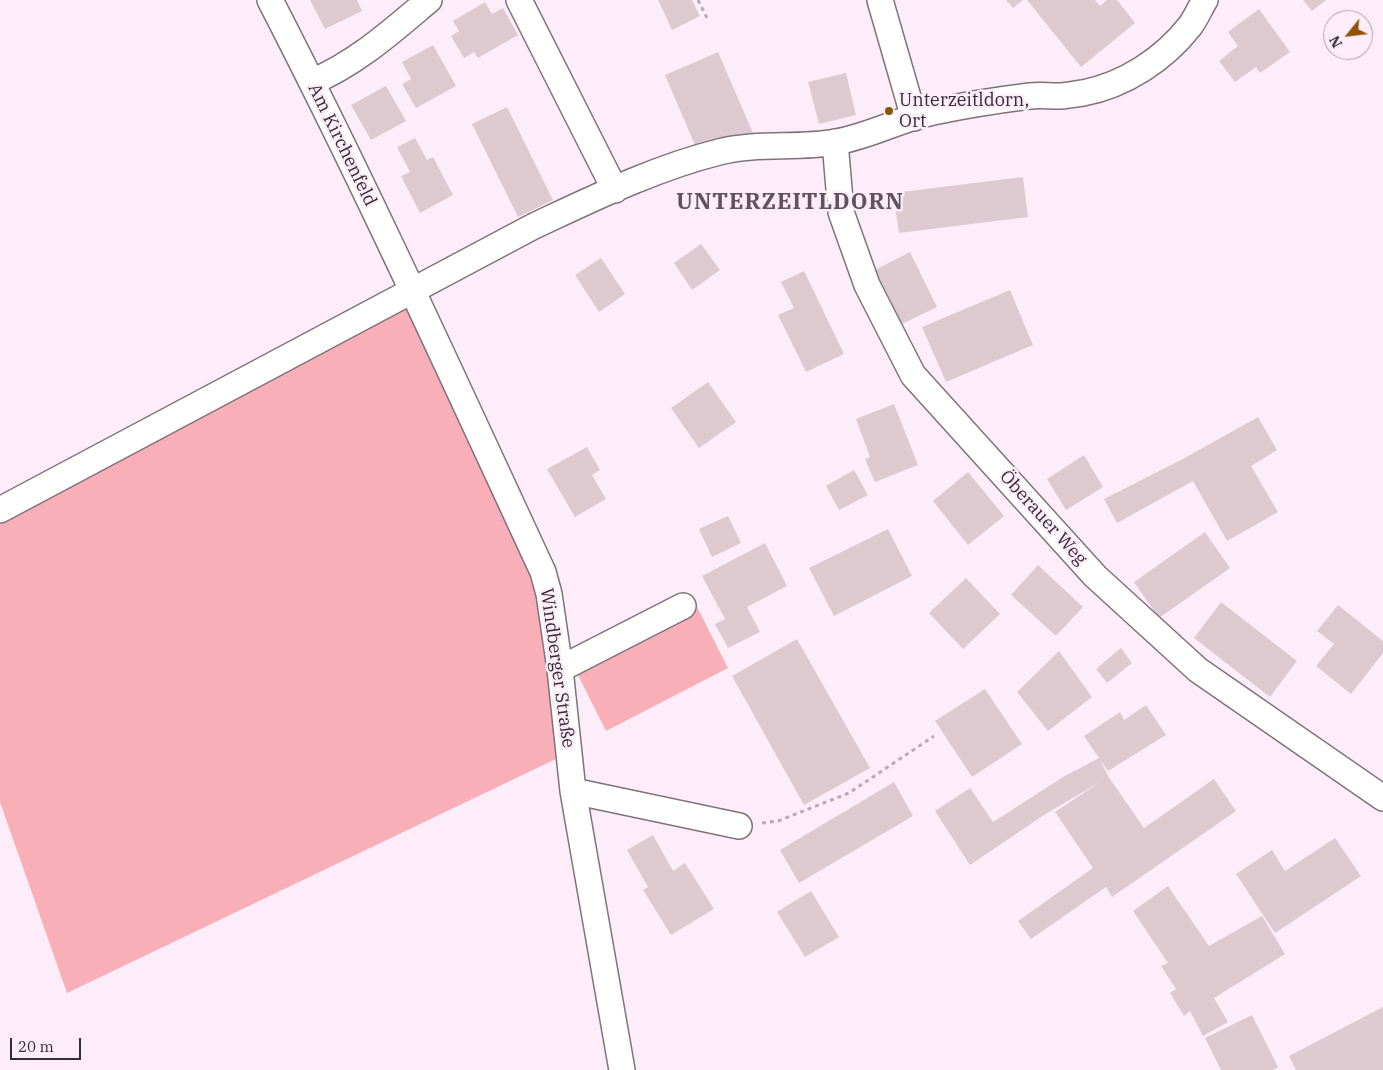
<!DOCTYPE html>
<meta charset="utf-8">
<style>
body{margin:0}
#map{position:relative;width:1383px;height:1070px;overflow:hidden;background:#fdedf9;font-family:"IBM Plex Serif",serif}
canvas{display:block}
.north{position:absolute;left:1323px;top:10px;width:50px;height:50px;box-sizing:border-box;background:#fdedf9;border:1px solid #aca0a9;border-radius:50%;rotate:241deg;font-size:14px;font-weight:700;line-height:20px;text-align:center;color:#332d31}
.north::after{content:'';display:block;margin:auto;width:18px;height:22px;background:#8c5606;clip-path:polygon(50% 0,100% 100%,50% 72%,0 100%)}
.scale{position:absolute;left:10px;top:1038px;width:71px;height:22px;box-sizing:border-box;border:2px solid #332d31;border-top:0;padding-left:6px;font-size:15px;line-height:18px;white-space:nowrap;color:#332d31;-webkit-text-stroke:4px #fdedf9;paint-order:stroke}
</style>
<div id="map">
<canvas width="1383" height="1070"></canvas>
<div class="north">N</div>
<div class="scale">20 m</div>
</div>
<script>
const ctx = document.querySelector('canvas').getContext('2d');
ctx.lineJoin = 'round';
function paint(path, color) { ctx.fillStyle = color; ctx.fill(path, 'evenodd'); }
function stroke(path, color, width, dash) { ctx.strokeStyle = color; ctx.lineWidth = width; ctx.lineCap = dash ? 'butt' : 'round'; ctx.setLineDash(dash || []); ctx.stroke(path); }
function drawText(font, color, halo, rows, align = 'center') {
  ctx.font = font + ' "IBM Plex Serif",serif'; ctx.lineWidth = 5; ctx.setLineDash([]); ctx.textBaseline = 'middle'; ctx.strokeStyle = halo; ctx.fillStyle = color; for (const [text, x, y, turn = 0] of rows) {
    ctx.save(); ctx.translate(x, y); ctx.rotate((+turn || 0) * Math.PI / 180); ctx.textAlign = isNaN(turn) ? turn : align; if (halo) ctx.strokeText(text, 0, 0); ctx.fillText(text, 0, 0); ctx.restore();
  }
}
paint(new Path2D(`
 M411 296 539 594 558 758 67 993 0 802V521Z
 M697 607 728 668 606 731 575 669Z`), '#f9afb7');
paint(new Path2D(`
 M310 0H357L362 11 325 29Z
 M658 0H692L700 16 672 30Z
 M1006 0H1023L1013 8Z
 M1027 0H1095L1100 6 1107 0H1117L1135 23 1081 67Z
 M1303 0H1326L1312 11Z
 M485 2 492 14 503 8 518 35 478 58 474 52 464 58 451 36 459 31 453 21Z
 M1259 9 1290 52 1260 73 1256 67 1235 82 1219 61 1238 46 1228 32Z
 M433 45 456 86 416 108 402 84 411 79 402 62Z
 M718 52 753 133 700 157 665 75Z
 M846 73 856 115 819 124 808 82Z
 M386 86 406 121 371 140 351 105Z
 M507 107 553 200 518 217 472 124Z
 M415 138 427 160 433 157 453 195 420 213 401 176 410 172 397 147Z
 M1023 177 1028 217 899 233 893 193Z
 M701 244 720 270 692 290 674 263Z
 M910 252 937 307 902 324 875 270Z
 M601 258 625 294 599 312 575 275Z
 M804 271 844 354 806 372 778 315 794 308 781 282Z
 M1010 290 1033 345 946 382 922 327Z
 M708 382 736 422 699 448 671 408Z
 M894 404 918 465 875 482 865 459 870 457 856 419Z
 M1258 417 1277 450 1251 466 1278 512 1227 541 1193 481 1117 523 1104 499 1181 460Z
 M587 447 600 470 592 475 606 499 575 517 547 469Z
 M1084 455 1103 487 1066 510 1047 479Z
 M854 470 868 495 839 510 826 486Z
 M968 472 1004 516 968 545 933 501Z
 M728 516 741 543 712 557 699 529Z
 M888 529 912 576 834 616 809 568Z
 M1205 532 1230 568 1159 618 1134 582Z
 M765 543 787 586 747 607 760 632 728 648 715 624 725 619 702 576Z
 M1038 565 1083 607 1056 636 1011 595Z
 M966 578 1000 614 963 649 929 613Z
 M1221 602 1297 661 1270 697 1194 638Z
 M1338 605 1383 641V653L1351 694 1316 666 1334 644 1317 631Z
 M797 639 870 768 804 805 732 676Z
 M1121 648 1132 663 1107 683 1096 669Z
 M1059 651 1092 697 1048 731 1017 692Z
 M985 689 1022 744 972 777 935 721Z
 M1146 705 1166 735 1108 771 1100 760 1108 776 1144 828 1214 779 1236 811 1112 897 1106 887 1031 939 1018 921 1093 868 1055 812 1100 782 1044 815 970 865 935 811 970 788 993 822 1063 777 1099 758 1084 736 1120 712 1124 720Z
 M894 782 913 816 799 883 780 850Z
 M653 835 673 871 685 863 714 909 671 935 643 890 648 887 627 850Z
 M1335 838 1361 876 1275 933 1236 874 1272 850 1285 871Z
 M1168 886 1209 946 1262 916 1285 954 1214 998 1228 1022 1203 1036 1190 1011 1184 1016 1170 993 1176 989 1161 966 1168 963 1133 911Z
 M811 891 839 937 805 957 777 912Z
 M1383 1007V1070H1296L1289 1056Z
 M1252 1015 1278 1067 1273 1070H1221L1205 1038Z`), '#ddcad1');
const minor = new Path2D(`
 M270 0C367 188 454 380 543 572L549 594 560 669 573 791 622 1070
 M519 0 615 190
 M880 0 914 118
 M312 82C357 63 392 31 429 0
 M835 142 841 212 867 285 913 375 1095 576 1198 670 1383 798
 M0 510 534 226C594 198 655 168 719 152 758 142 797 149 836 142 870 136 900 119 933 112 965 105 998 100 1030 96 1039 95 1048 96 1057 96 1065 96 1074 94 1083 93 1125 85 1164 59 1190 26 1196 18 1200 8 1205 0
 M560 669 683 606
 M573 791 739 826`);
stroke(minor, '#80727c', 28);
stroke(new Path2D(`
 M698 0 707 18
 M762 823 778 821 849 793 934 736`), '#b8abb5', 3, [4, 4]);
stroke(minor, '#fff', 25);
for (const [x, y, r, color] of [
 [889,111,5,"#8c5606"]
]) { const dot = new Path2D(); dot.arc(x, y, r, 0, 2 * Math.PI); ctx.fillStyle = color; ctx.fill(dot); stroke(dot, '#fdedf9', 2); }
drawText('18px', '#332d31', '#fdedf9', [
 ["Unterzeitldorn,",899,101],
 ["Ort",899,122]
], 'left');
drawText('18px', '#332d31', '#fdedf9', [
 ["Am Kirchenfeld",342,145,64],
 ["Öberauer Weg",1043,518,48],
 ["Windberger Straße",557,668,82]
]);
ctx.letterSpacing = '1px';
drawText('bold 22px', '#61535d', '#fdedf9', [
 ["UNTERZEITLDORN",790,203]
]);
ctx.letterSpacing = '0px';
</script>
